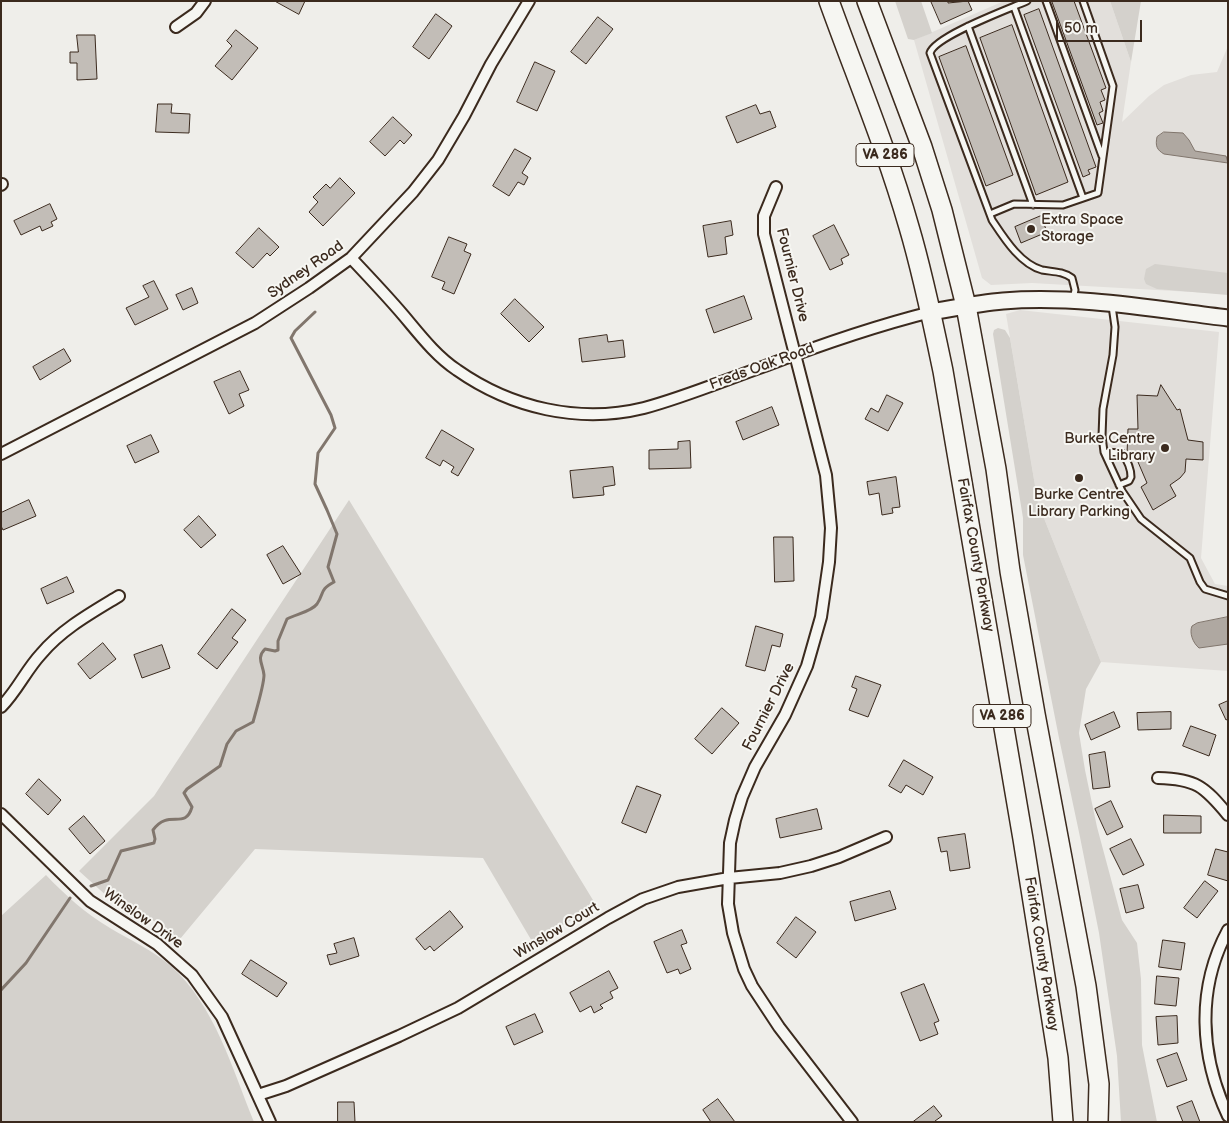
<!DOCTYPE html>
<style>
body{margin:0}
#map{position:relative;width:1229px;height:1123px;overflow:hidden;background:#efeeea;font-family:"Balsamiq Sans",sans-serif}
canvas{display:block}
.frame{position:absolute;inset:0;border:2px solid #3b2a1e;pointer-events:none}
.scale{position:absolute;left:1056px;top:20px;width:86px;height:22px;box-sizing:border-box;border:2px solid #3b2a1e;border-top:0;padding-left:6px;font-size:15px;line-height:18px;white-space:nowrap;color:#3b2a1e;-webkit-text-stroke:4px #f6f6f2;paint-order:stroke}
</style>
<div id="map">
<canvas width="1229" height="1123"></canvas>
<div class="frame"></div>
<div class="scale">50 m</div>
</div>
<script>
const ctx = document.querySelector('canvas').getContext('2d');
ctx.lineJoin = 'round';
function paint(path, color) { ctx.fillStyle = color; ctx.fill(path, 'evenodd'); }
function stroke(path, color, width, dash) { ctx.strokeStyle = color; ctx.lineWidth = width; ctx.lineCap = dash ? 'butt' : 'round'; ctx.setLineDash(dash || []); ctx.stroke(path); }
function drawText(font, color, halo, rows, align = 'center') {
  ctx.font = font + ' "Balsamiq Sans",sans-serif'; ctx.lineWidth = 4; ctx.setLineDash([]); ctx.textBaseline = 'middle'; ctx.strokeStyle = halo; ctx.fillStyle = color; for (const [text, x, y, turn = 0] of rows) {
    ctx.save(); ctx.translate(x, y); ctx.rotate((+turn || 0) * Math.PI / 180); ctx.textAlign = isNaN(turn) ? turn : align; if (halo) ctx.strokeText(text, 0, 0); ctx.fillText(text, 0, 0); ctx.restore();
  }
}
paint(new Path2D(`
 M1004 1H1110L1131 62 1122 122 1149 96 1164 85 1191 75 1217 72 1228 46V294L1032 283 991 285 982 278 914 40Z
 M1020 310 1219 332 1201 558 1215 584 1228 586V671L1101 662 1038 503 1006 314Z`), '#e2dfdb');
paint(new Path2D(`
 M895 1H921L932 33 914 40 908 39Z
 M1110 1H1141L1131 62Z
 M1155 264 1228 273V295L1157 289 1146 284 1144 279 1146 269Z
 M998 328 1005 330 1010 338 1038 503 1101 662 1086 689 1079 733 1085 770 1097 827 1122 920 1137 943 1141 979 1142 1045 1157 1122H1121L1117 1056 1099 933 1080 837 1059 738 1023 555V518L993 334 994 330Z
 M349 500 596 905 533 943 483 858 255 849 180 939 154 921 109 898 79 871 154 796Z
 M46 875C65 895 85 913 110 928 130 940 152 950 171 966 215 1006 232 1068 254 1122H1V916Z`), '#d4d1cc');
const water = new Path2D(`
 M1164 132 1183 133 1189 140 1195 151 1226 156 1228 163 1164 154C1157 150 1155 146 1157 137Z
 M1228 617V644L1199 648C1193 643 1189 633 1192 626L1197 623Z`);
paint(water, '#afa8a1');
stroke(water, '#81766d', 1);
stroke(new Path2D(`
 M91 886 108 880 121 851 154 843 155 839 153 830C169 808 185 831 192 807L184 793 187 789 220 766 227 744 236 731 253 722C256 711 264 685 264 675 263 664 256 658 265 649L275 651 278 650V641L287 619C296 614 311 612 317 604 325 592 319 590 334 582L328 567 337 534 327 510 315 484 318 453 335 428 331 415 291 338 295 331 315 312
 M1 990 26 963 70 898`), '#81766d', 3);
const building = new Path2D(`
 M275 1H305L299 14Z
 M931 1H948V3L968 1 972 10 941 24Z
 M1055 1H1074L1106 88 1101 90 1105 100 1100 102 1103 111 1099 113 1103 123 1097 125 1052 2Z
 M1039 9 1096 167 1088 170 1090 174 1083 177 1024 15Z
 M436 14 452 26 429 59 413 47Z
 M598 17 613 29 586 64 571 52Z
 M1012 25 1068 182 1036 195 980 38Z
 M236 30 258 48 232 80 215 66 232 46 227 41Z
 M77 35H95L97 79 77 80V63H70V52H78Z
 M966 46 1013 175 986 186 939 57Z
 M535 62 555 71 537 111 517 102Z
 M158 104H172L171 113 190 114 189 133 156 132Z
 M756 105 760 114 770 111 776 127 737 143 726 117Z
 M393 117 412 135 404 144 400 140 385 156 370 142Z
 M515 149 531 158 522 173 528 177 524 185 518 182 509 196 493 186Z
 M340 178 355 193 323 226 309 212 318 202 313 197 326 184 330 188Z
 M50 204 57 219 51 222 53 226 42 231 40 226 21 235 14 221Z
 M1041 216 1047 232 1021 243 1015 227Z
 M731 221 733 235 725 237 727 254 708 257 703 226Z
 M834 225 849 255 841 259 843 264 830 270 813 236Z
 M259 228 279 247 270 256 267 253 253 268 236 253Z
 M449 237 467 244 464 251 471 254 454 294 442 289 445 282 432 277Z
 M154 281 168 309 135 325 126 308 149 297 143 286Z
 M192 288 198 303 183 310 176 295Z
 M744 296 752 319 714 333 706 310Z
 M515 299 544 327 529 342 501 314Z
 M607 335 608 342 623 340 625 357 582 362 579 339Z
 M64 349 71 361 40 380 33 367Z
 M240 371 249 390 239 394 244 406 229 414 214 382Z
 M1161 385 1177 410 1180 409 1188 440 1203 442V460L1186 459 1185 472 1180 478 1170 485 1176 496 1153 510 1141 487 1147 483 1135 455 1127 454 1128 429H1138L1137 395 1157 396Z
 M887 395 903 403 888 431 865 419 871 408 878 412Z
 M772 407 779 425 743 440 736 422Z
 M442 430 474 449 458 476 451 472 454 467 443 460 440 466 426 458Z
 M151 435 159 452 135 463 127 446Z
 M690 441 691 468 649 469V450L678 449V442Z
 M613 467 615 485 603 487 604 495 573 498 570 471Z
 M896 477 900 507 892 508 893 513 882 515 879 493 869 495 867 482Z
 M29 500 36 516 3 530 1 526V513Z
 M199 516 216 535 201 548 184 530Z
 M774 537H793L794 581 775 582Z
 M283 546 301 574 283 584 267 555Z
 M67 577 74 592 47 604 41 589Z
 M232 609 246 620 232 638 238 642 217 669 198 654Z
 M756 626 783 634 780 647 772 645 765 671 746 666Z
 M103 643 116 659 90 679 78 664Z
 M162 645 170 668 142 678 134 655Z
 M856 676 881 685 868 717 849 710 857 689 852 687Z
 M1228 701V719L1226 720 1219 705Z
 M722 708 739 723 712 754 695 739Z
 M1114 712 1120 727 1091 740 1085 725Z
 M1171 712V729L1138 730 1137 713Z
 M1191 726 1216 735 1209 756 1183 746Z
 M1105 752 1110 787 1093 789 1089 755Z
 M904 760 933 777 923 795 906 785 901 793 889 786Z
 M39 779 61 800 48 815 26 794Z
 M637 786 661 795 646 833 622 823Z
 M1111 801 1123 827 1107 835 1095 809Z
 M817 809 822 829 780 838 776 819Z
 M1164 815 1201 816V833H1164Z
 M84 816 105 841 90 854 69 829Z
 M965 834 970 868 950 871 947 851 941 852 938 838Z
 M1131 839 1144 865 1123 875 1110 849Z
 M1216 849 1228 852V881L1208 875Z
 M1205 881 1218 891 1197 918 1184 908Z
 M1138 885 1144 908 1126 913 1120 889Z
 M890 891 896 909 855 921 850 902Z
 M450 911 463 927 434 951 430 946 425 950 416 939Z
 M796 917 816 932 796 958 777 943Z
 M682 930 687 943 681 945 691 969 680 974 678 969 667 973 654 942Z
 M354 938 359 956 330 965 327 955 337 953 334 944Z
 M1163 940 1185 943 1181 970 1159 967Z
 M251 960 287 983 277 997 242 974Z
 M609 971 618 988 610 992 613 998 600 1005 603 1008 594 1013 591 1006 580 1012 570 993Z
 M1157 976 1179 978 1176 1006 1155 1004Z
 M924 984 939 1021 934 1023 938 1034 920 1041 901 993Z
 M535 1014 543 1032 514 1045 506 1027Z
 M1177 1016 1178 1043 1158 1045 1156 1017Z
 M1177 1053 1187 1080 1167 1087 1157 1060Z
 M718 1099 735 1122H711L703 1110Z
 M1192 1101 1200 1122H1183L1177 1107Z
 M338 1102H354L355 1122H338Z
 M934 1106 942 1116 935 1121 936 1122H913Z`);
paint(building, '#c2bdb7');
stroke(building, '#3b2a1e', 1);
const lane = new Path2D(`
 M1027 1C1009 9 935 36 930 53L992 220C1004 238 1020 264 1042 270 1053 272 1062 271 1072 278L1075 290 1073 299
 M1046 1 1102 156
 M1014 7 1083 198
 M968 26 1033 205
 M990 214 1014 204 1063 205 1098 193 1113 86 1083 1
 M1112 306 1115 327 1113 355 1103 409 1102 436 1104 452 1122 491 1141 519 1190 558 1200 582 1205 589 1228 596
 M1104 452 1122 453C1127 460 1131 468 1131 477L1129 481 1119 485`);
const street = new Path2D(`
 M176 27 196 13 205 1
 M1 185 2 184
 M776 187 764 216V234L826 475 831 528 829 562 821 617 807 666 785 715 755 767 742 797 735 820 730 843 728 904 733 933 744 969 752 986 779 1027 852 1122
 M351 258C369 277 387 296 404 316 420 335 436 356 457 370 511 408 579 424 644 408 685 397 725 380 765 366 820 345 875 326 931 312
 M1 454 255 323 309 288 351 258 413 192 438 160 464 116 491 64 529 1
 M1 707C17 691 26 670 41 654 62 629 91 613 119 596
 M1158 778C1196 779 1204 786 1228 815
 M1 814 90 901 157 944 192 975 222 1017 270 1122
 M1228 930C1196 989 1200 1056 1228 1116
 M258 1095 286 1086 399 1036 458 1008 608 918 643 899 678 887 729 878 780 873 811 866 839 857 886 837`);
const secondary = new Path2D(`
 M931 312C955 308 979 303 1003 301 1078 295 1153 309 1228 318`);
const highway = new Path2D(`
 M829 1C856 76 887 150 909 227 923 274 933 323 943 371L1023 839 1058 1058 1063 1122
 M867 1 922 147 942 210 966 306 996 469 1010 571 1035 714 1086 986 1099 1084 1098 1122`);
stroke(lane, '#3b2a1e', 9);
stroke(street, '#3b2a1e', 14);
stroke(secondary, '#3b2a1e', 19);
stroke(highway, '#3b2a1e', 22);
stroke(lane, '#f6f6f2', 5);
stroke(street, '#f6f6f2', 10);
stroke(secondary, '#f6f6f2', 15);
stroke(highway, '#f6f6f2', 19);
for (const [x, y, r, color] of [
 [1031,229,5,"#3b2a1e"],
 [1165,448,5,"#3b2a1e"],
 [1079,478,5,"#3b2a1e"]
]) { const dot = new Path2D(); dot.arc(x, y, r, 0, 2 * Math.PI); ctx.fillStyle = color; ctx.fill(dot); stroke(dot, '#f6f6f2', 2); }
for (const [x, y, w] of [
 [885,155,58],
 [1002,716,58]
]) { const box = new Path2D(); box.roundRect(x - w / 2, y - 11.5, w, 23, 4); ctx.fillStyle = '#f6f6f2'; ctx.fill(box); stroke(box, '#3b2a1e', 1); }
drawText('bold 14px', '#3b2a1e', null, [
 ["VA 286",885,155],
 ["VA 286",1002,716]
]);
drawText('15px', '#3b2a1e', '#f6f6f2', [
 ["Extra Space",1041,220],
 ["Storage",1041,237],
 ["Burke Centre",1155,439,"right"],
 ["Library",1155,456,"right"],
 ["Burke Centre",1079,495,"center"],
 ["Library Parking",1079,512,"center"]
], 'left');
drawText('15px', '#3b2a1e', '#f6f6f2', [
 ["Sydney Road",306,270,-35],
 ["Fournier Drive",792,275,76],
 ["Freds Oak Road",762,367,-20],
 ["Fairfax County Parkway",975,555,80],
 ["Fournier Drive",769,707,-63],
 ["Winslow Drive",143,919,35],
 ["Winslow Court",557,931,-31],
 ["Fairfax County Parkway",1041,954,81]
]);
</script>
